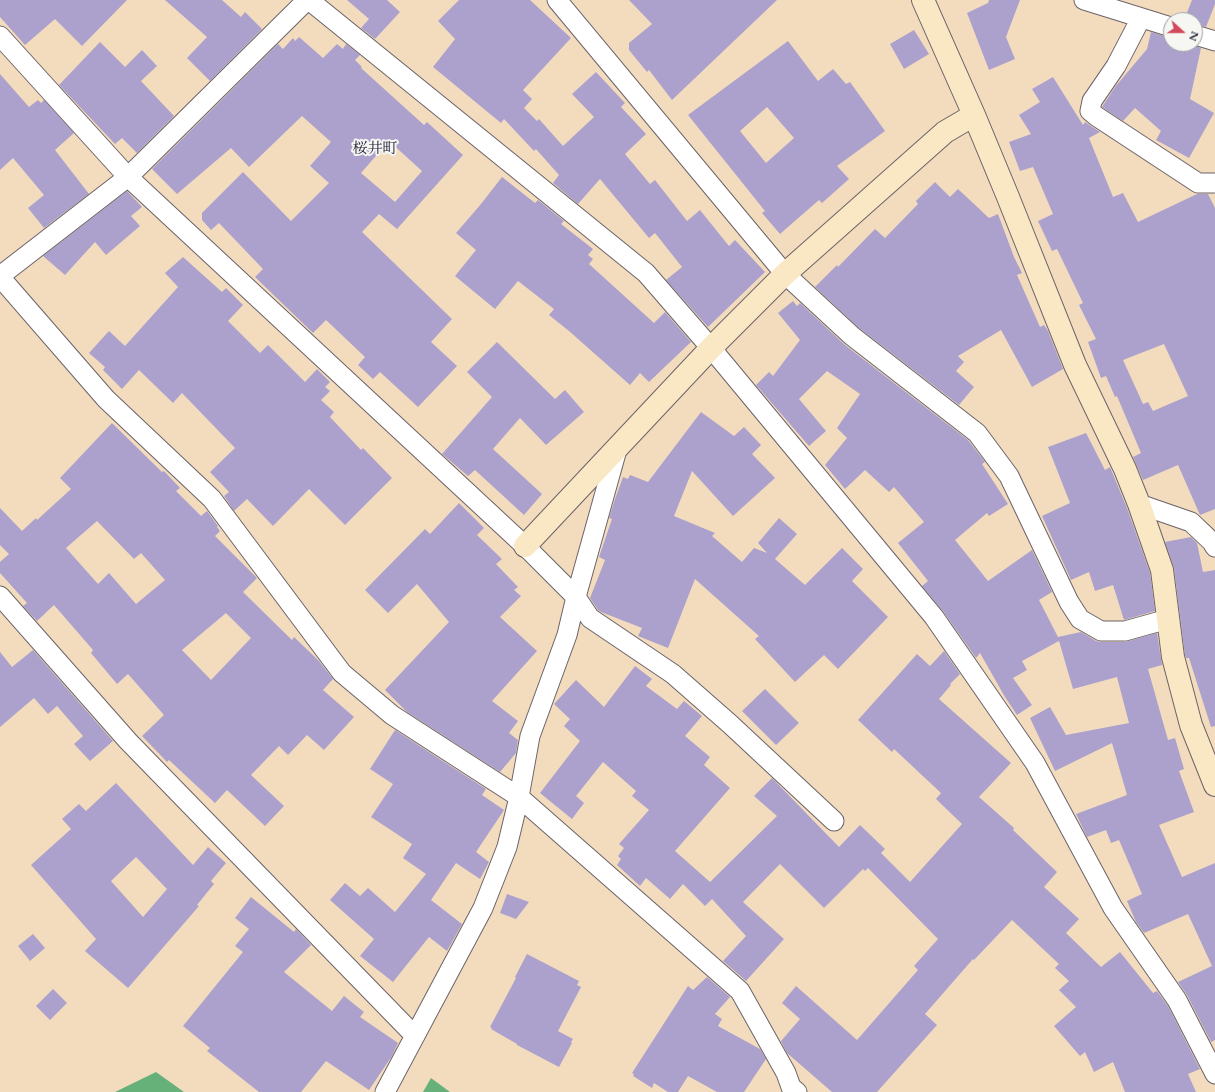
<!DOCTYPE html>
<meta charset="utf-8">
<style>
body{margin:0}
#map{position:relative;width:1215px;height:1092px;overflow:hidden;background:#f3dcbe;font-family:Cardo,serif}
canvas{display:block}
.north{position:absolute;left:1163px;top:12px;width:40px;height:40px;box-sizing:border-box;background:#f6f6f2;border:1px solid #a1a1a9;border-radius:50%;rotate:111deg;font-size:11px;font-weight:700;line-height:16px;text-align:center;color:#22223b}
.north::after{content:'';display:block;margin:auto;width:14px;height:18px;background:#d1495b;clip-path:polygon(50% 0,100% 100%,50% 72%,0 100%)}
</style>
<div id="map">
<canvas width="1215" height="1092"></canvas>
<div class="north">N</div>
</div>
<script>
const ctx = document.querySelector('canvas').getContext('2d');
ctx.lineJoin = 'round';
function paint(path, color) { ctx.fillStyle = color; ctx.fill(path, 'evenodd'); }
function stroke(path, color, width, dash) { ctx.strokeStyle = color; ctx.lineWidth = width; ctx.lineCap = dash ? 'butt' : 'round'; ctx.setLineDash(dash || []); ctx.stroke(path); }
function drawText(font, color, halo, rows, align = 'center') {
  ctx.font = font + ' Cardo,"Noto Serif JP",serif'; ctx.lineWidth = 4; ctx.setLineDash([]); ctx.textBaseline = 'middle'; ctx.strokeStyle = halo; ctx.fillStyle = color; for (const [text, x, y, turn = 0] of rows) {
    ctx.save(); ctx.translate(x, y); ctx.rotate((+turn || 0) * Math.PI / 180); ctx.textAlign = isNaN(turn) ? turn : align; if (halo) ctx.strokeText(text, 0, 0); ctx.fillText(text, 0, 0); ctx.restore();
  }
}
paint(new Path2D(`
 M156 1072 184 1092H115Z
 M431 1078 450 1092H423Z`), '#66b17a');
paint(new Path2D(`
 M0 0H127L82 46 55 19 25 45 0 17Z
 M165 0H222L241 17 245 12 262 29 210 81 187 58 207 37Z
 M347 0H387L400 12 375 39 361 28 369 19Z
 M459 0H530L571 38 523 90 532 99 524 108 537 121 539 119 563 146 594 117 572 94 596 72 625 103 621 107 646 134 625 154 650 184 655 180 687 221 700 210 729 246 735 240 765 272 708 327 666 280 682 267 655 233 649 238 600 179 578 204 553 183 559 175 536 149 534 151 504 119 501 123 433 67 455 39 438 21Z
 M629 0H777L672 100 649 70 647 72 629 50V43L652 24Z
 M989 0H1020L1006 37 1015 59 989 70 967 13 988 3Z
 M1192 0H1215V4L1206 27 1195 24V20H1184Z
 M914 30 929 54 904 69 890 44Z
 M1151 32 1171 38V44H1189L1201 48 1190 99 1214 113 1189 158 1156 140 1161 131 1135 108 1123 121 1102 107 1115 87 1147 49Z
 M299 37 323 58 337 44 343 49 346 44 360 55 355 60 362 67 361 68 424 125 427 122 463 155 397 229 379 214 362 232 452 319 431 342 457 366 418 407 380 372 373 379 358 365 365 357 326 320 313 333 255 277 263 269 219 223 211 230 202 220V213L243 172 291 221 329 183 310 166 331 142 302 116 249 167 231 148 177 194 152 169 278 44 283 49 293 38 295 41ZM389 141 422 171 395 202 361 173Z
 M788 41 818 81 833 69 846 84 850 82 885 131 837 166 849 179 822 203 819 200 780 234 762 213 765 211 688 115ZM767 107 794 138 766 163 740 131Z
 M100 42 125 67 142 50 157 66 141 81 174 116 137 153 122 138 115 144 59 85Z
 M0 74 29 107 38 100 41 103 44 100 74 133 55 150 89 194 44 228 28 208 44 195 13 158 0 170Z
 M1053 77 1083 125 1085 122 1100 132 1089 138 1113 197 1123 193 1138 222 1197 194H1208L1215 208V509L1200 515 1178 465 1143 480 1133 457 1141 453 1117 396 1115 397 1106 376 1101 378 1088 342 1096 339 1079 305 1083 303 1057 249 1052 251 1038 221 1053 214 1033 167 1020 171 1009 142 1031 134 1019 115 1040 102 1032 89ZM1164 344 1188 396 1153 411 1148 402 1143 404 1123 360Z
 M502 177 535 203 538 200 564 221 561 224 593 249 588 255 593 259 589 264 654 323 665 312 691 342 649 382 640 373 630 385 569 331 549 315 554 309 518 281 495 309 455 276 476 250 456 233 481 204Z
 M935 182 950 197 958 189 989 218 998 214 1014 257 1022 273 1017 275 1040 327 1044 325 1048 331 1063 369 1032 387 1001 330 958 356 964 362 956 371 974 387 959 405 859 328 815 287 837 265 838 267 875 229 885 238 918 204 916 201Z
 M127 191 142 207 131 216 140 226 106 255 95 242 65 275 43 256Z
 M183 257 222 292 226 288 243 305 228 321 260 353 268 345 305 382 317 369 330 382 325 387 330 391 321 400 334 412 330 417 361 450 363 448 392 478 345 525 309 489 273 526 247 499 234 511 224 496 229 492 210 472 235 448 182 393 173 403 139 370 122 389 103 370 105 367 89 353 109 331 125 346 178 287 165 273Z
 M793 301 797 306 800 303 845 345 968 440 985 462 982 464 1008 504 989 516 987 513 955 540 988 581 1032 550 1052 592 1039 600 1058 637 1081 632 1096 641 1101 642H1125L1157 633 1162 665 1148 669 1168 740 1175 738 1184 769 1179 771 1194 812 1159 825 1182 877 1215 863V1040L1211 1042 1187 995 1178 982 1212 966 1188 914 1144 933 1136 922 1127 901 1142 894 1119 840 1111 843 1106 830 1087 837 1076 814 1127 795 1112 743 1055 771 1030 718 1050 707 1066 735 1129 723 1117 677 1073 689 1059 641 1022 661 1027 670 1013 678 1032 705 1017 715 1005 697 980 653 976 658 943 611 922 586 928 581 898 543 924 522 894 487 889 492 865 470 845 489 825 465 847 438 837 428 860 394 827 371 799 399 826 431 809 446 756 385 769 372 773 376 800 340 778 313Z
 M497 342 555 399 565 390 584 412 546 445 520 418 493 449 542 494 524 515 475 470 468 476 442 454 492 397 467 372Z
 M701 412 734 436 744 427 761 445 752 454 775 478 733 516 692 471 674 516 715 533 712 536 742 562 754 548 767 553 758 543 779 518 797 534 775 559 805 585 842 548 863 569 852 581 888 617 838 669 824 655 795 682 755 639 759 636 695 579 668 648 638 636 642 628 601 612 598 610 590 598 605 560 599 557 612 519 609 518 615 499 623 477 628 479 630 475 648 482Z
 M112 423 162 472 164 471 180 488 176 491 201 516 207 511 218 526 217 527 220 531 215 536 257 578 243 592 292 640 294 637 319 661 333 679 323 690 354 717 324 750 307 735 288 755 279 746 251 775 284 806 265 826 227 790 215 803 169 760 167 762 142 736 164 715 128 674 117 684 91 653 93 650 54 605 37 621 23 606 27 603 0 573V562L9 554 0 545V508L22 531 36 518 37 520 71 489 60 478ZM97 521 134 559 141 553 165 580 136 604 109 573 98 584 66 548ZM226 613 251 638 211 680 182 650Z
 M1086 433 1105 470 1110 467 1127 508 1150 573 1155 611 1124 620 1113 585 1095 591 1089 572 1071 580 1042 516 1070 503 1048 447Z
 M459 503 484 528 477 535 502 559 496 564 518 587 514 590 521 596 500 617 537 651 492 701 518 721 509 733 518 740 516 753 500 772 407 712 385 690 449 622 417 584 388 613 365 590 425 529 430 534Z
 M1191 537 1197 543 1203 572 1215 570V726L1211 727 1189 658H1186L1185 655 1174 568 1165 542Z
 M33 650 113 741 90 761 74 744 83 736 57 706 48 714 34 698 0 727V652L12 667Z
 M944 651 960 674 950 684 951 685 939 699 1011 763 979 797 1014 828 1013 830 1057 872 1044 887 1079 919 1066 933 1101 967 1120 952 1153 993 1157 991 1168 1006 1200 1069 1188 1074 1196 1092H1125L1113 1062 1094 1072 1085 1052 1080 1056 1054 1026 1076 1007 1059 990 1069 981 1055 968 1059 964 1012 920 974 960 973 959 925 1014 937 1025 877 1092H832L787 1053 781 1041 800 1019 782 1003 796 986 857 1040 918 970 914 966 938 939 868 868 865 871 863 869 824 908 780 864 743 902 784 939 746 981 723 961 746 936 712 899 705 906 683 884 670 899 646 878 640 886 617 865 621 859 618 856 624 848 619 844 649 810 632 796 636 791 603 762 576 796 584 803 572 819 540 793 580 741 564 726 570 719 554 704 576 680 604 707 635 666 652 679 646 686 677 709 684 701 702 716 685 736 710 757 704 765 730 788 675 851 710 882 777 816 754 796 772 778 839 847 860 825 885 849 881 853 910 882 962 824 936 799 941 793 894 749 892 752 858 720 917 654 930 666Z
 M765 689 799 723 776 745 742 711Z
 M395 730 486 789 482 795 504 810 476 852 489 862 480 879 456 863 431 900 462 924 447 951 429 937 393 982 360 956 374 939 330 900 345 883 360 896 368 888 395 912 426 874 403 858 412 844 371 817 393 784 370 769Z
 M116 783 193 865 208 847 226 863 211 881 214 884 197 905 199 906 128 988 85 951 96 939 31 865 71 829 62 819 79 804 86 811ZM136 857 167 889 143 917 111 881Z
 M507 894 529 902 516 919 500 913Z
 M251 897 294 932 296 929 311 945 284 972 332 1011 344 996 364 1012 360 1017 398 1043 392 1056 369 1090 326 1061 301 1092H259L207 1051 210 1048 183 1026 243 952 235 946 249 929 235 918Z
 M33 934 45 948 30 961 18 946Z
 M527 954 579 981 577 985 581 987 558 1031 573 1039 571 1042 572 1043 559 1067 517 1045V1044L491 1029 492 1028 490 1027 516 978 515 977Z
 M707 977 730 997 715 1014 722 1019 718 1026 760 1049 766 1059 744 1092H717L688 1076 678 1092H668L654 1083 652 1088 633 1076 634 1074 632 1073 688 986 693 990Z
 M53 989 67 1003 50 1020 36 1006Z`), '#aca1cc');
const street = new Path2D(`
 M309 0 646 273 711 348 934 617 1035 763 1113 908 1177 1000 1215 1074
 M557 0 785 274 852 336 977 433 1009 476 1069 602 1080 619 1101 631H1125L1168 619
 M1084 0 1171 27
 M1141 18 1116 66 1092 101 1090 111 1096 116 1198 183H1215
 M1195 35 1215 41
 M0 36 128 177 525 546 576 597 590 618 673 674 730 724 834 821
 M0 276 128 177 307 0
 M0 277 106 399 212 499 342 673 392 715 519 797 740 991 786 1073 791 1087 797 1092
 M1139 504 1191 522 1212 542 1215 547
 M0 596 128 741 415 1036
 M385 1092 483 908 507 847 519 797 530 736 567 635 576 597 618 446`);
const secondary = new Path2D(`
 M923 0 974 115 1008 197 1075 365 1125 469 1139 504 1162 570 1173 657 1191 725 1215 785
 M525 546 711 348 785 274 945 132 974 115`);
stroke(street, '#6b6369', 21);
stroke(secondary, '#6b6369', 24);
stroke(street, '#fff', 19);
stroke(secondary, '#fae7c3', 22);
drawText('15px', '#22223b', '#f6f6f2', [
 ["桜井町",375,150]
]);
</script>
